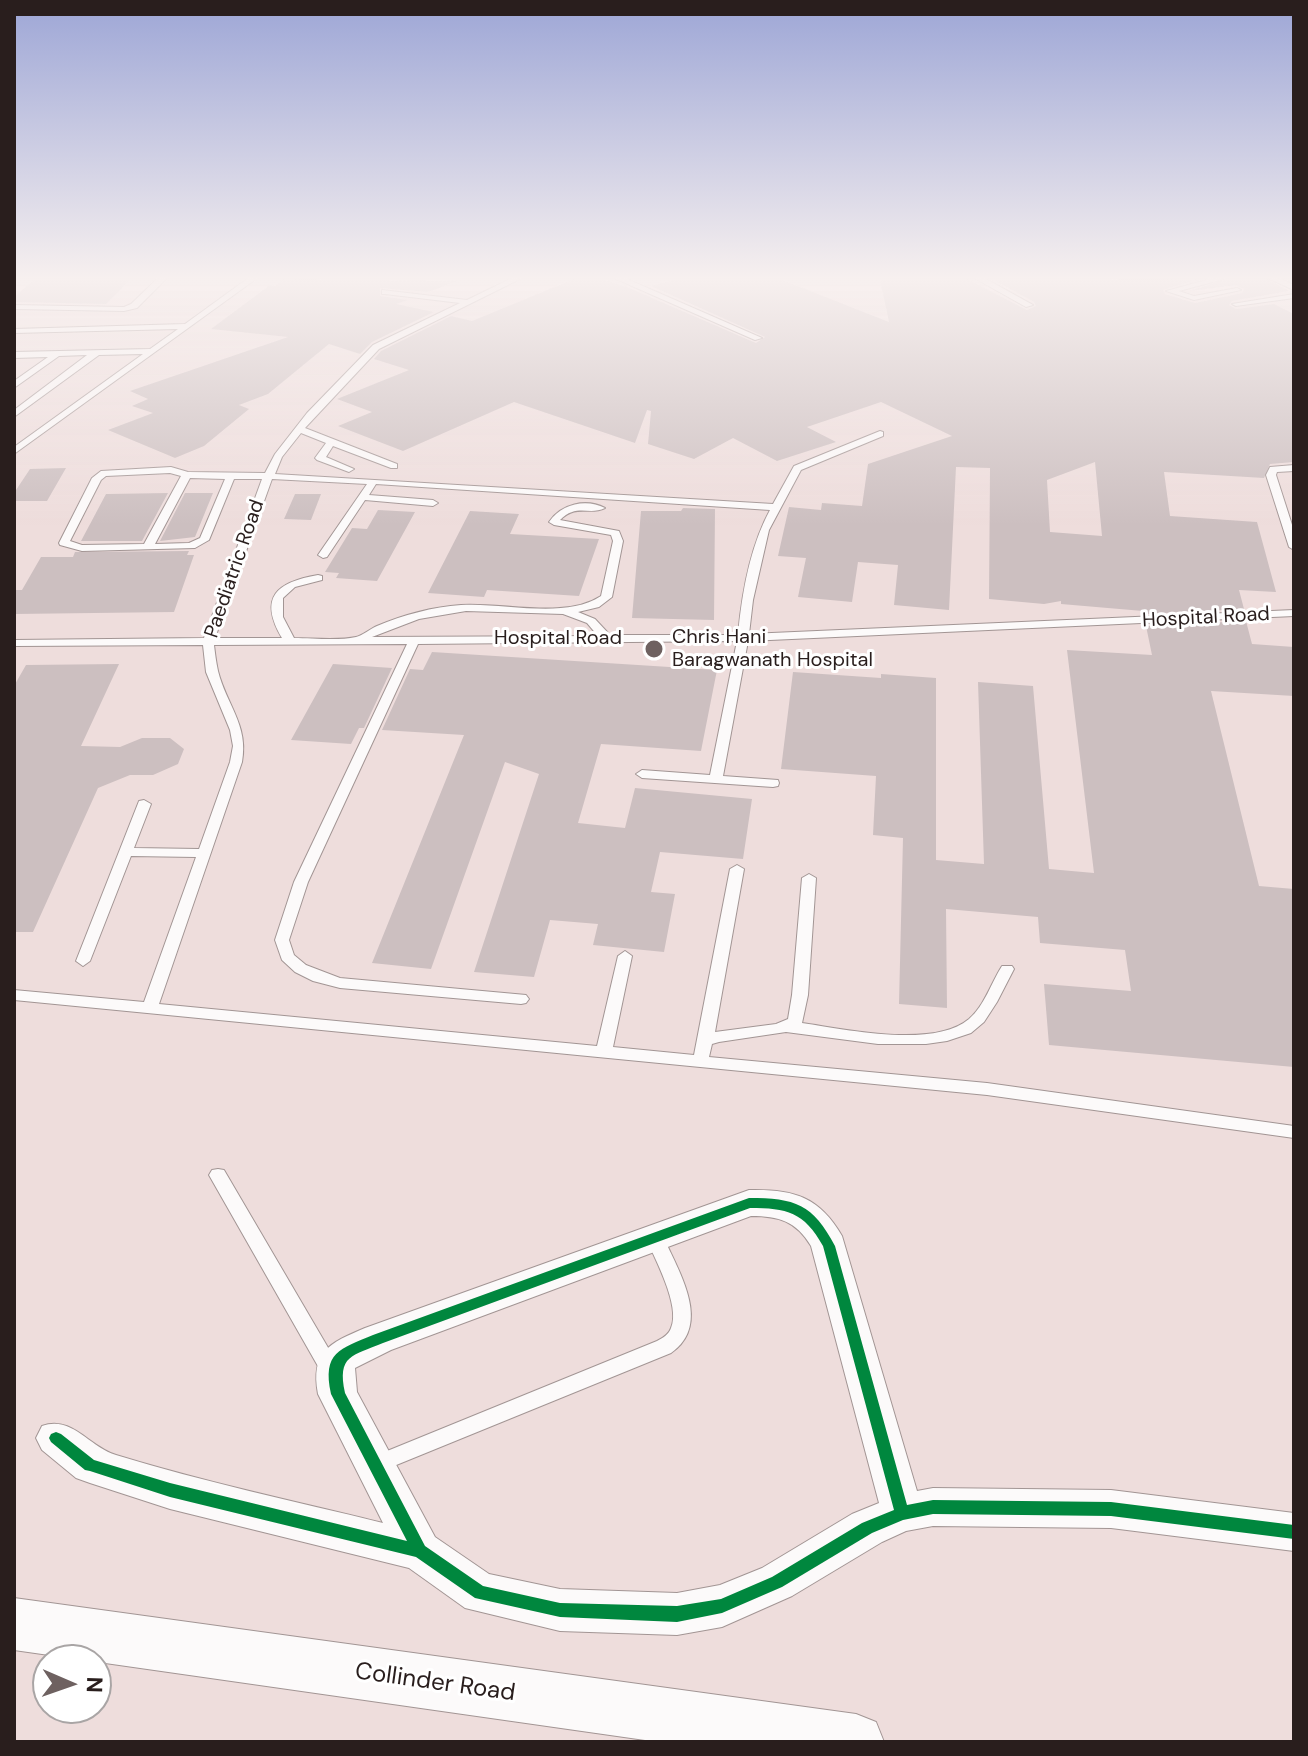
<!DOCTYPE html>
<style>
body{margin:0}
#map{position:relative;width:1308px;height:1756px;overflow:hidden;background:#eedddc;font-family:"DM Sans",sans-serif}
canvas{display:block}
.frame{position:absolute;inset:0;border:16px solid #291e1d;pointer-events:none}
.north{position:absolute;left:32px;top:1644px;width:80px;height:80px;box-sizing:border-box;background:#fff;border:2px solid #a9a5a5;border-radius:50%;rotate:92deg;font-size:22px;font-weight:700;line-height:32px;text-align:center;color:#291e1d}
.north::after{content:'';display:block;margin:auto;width:28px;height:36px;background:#6e6160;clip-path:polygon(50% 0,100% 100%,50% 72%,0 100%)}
</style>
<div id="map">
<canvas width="1308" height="1756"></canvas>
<div class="frame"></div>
<div class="north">N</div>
</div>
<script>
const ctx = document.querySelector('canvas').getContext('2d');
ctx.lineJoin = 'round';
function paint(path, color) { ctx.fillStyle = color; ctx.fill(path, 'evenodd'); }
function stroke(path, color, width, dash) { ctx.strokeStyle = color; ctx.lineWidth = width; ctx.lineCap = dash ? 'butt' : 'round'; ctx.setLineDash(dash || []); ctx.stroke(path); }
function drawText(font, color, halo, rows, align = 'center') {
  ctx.font = font + ' "DM Sans",sans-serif'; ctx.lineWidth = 6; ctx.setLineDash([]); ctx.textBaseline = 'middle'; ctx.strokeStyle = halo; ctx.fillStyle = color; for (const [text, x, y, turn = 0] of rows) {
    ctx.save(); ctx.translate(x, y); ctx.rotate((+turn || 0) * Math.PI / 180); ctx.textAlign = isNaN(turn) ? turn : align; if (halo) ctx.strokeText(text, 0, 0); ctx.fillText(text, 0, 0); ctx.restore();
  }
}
paint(new Path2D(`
 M35 279H131L106 304 14 302V297Z
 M284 279 457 281 428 292 380 288V296L408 300 396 304 434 312 372 342 360 354 329 344 268 394 239 405 249 409 204 446 175 458 108 430 153 413 132 406 148 399 130 391 288 337 211 329 270 285 275 286Z
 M574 279H602L627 287 756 343 765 337 651 286 677 279H780L889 322 880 279H967L1027 310 1036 306 1034 302 994 280 1198 279 1163 290 1165 294 1195 303 1242 293 1244 289 1236 285 1189 291 1227 279H1267L1289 291 1232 301 1229 305 1236 309 1274 304 1294 314V462L1270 464 1264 478 1164 472 1170 516 1257 522 1276 592 1239 590 1244 609 1144 614 1143 611 1061 604V601L1044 604 989 599 990 468 956 467 949 610 894 605 898 565 858 562 852 602 798 597 806 558 778 556 789 507 821 510 822 503 862 506 868 464 952 436 881 402 807 427 836 442 777 461 733 438 694 459 648 444 651 411 647 410 635 443 514 402 403 451 338 426 372 412 337 399 409 370 374 359 381 351 451 316 472 321ZM1095 462 1102 536 1050 532 1047 480Z
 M66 468 47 501H14V493L30 469Z
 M168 493 142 541H81L106 494Z
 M185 493H213L195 537 160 541Z
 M295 494H321L311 520 284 519Z
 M683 508 715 509 714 620 632 618 641 511H681Z
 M378 510 415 512 377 581 336 578 339 573 325 572 352 528 367 529Z
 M470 511 519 514 510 534 599 539 579 596 487 590 484 597 428 593Z
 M189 551 187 555H194L174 612 14 614V590H22L41 557H73L75 552Z
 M1246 621 1252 644 1294 647V696L1211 691 1259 886 1294 889V1067L1049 1045 1044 984 1131 991 1125 950 1040 943 1038 917 946 909 947 1008 899 1004 903 838 873 835 876 776 781 769 793 672 881 678V674L936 678V860L984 864 978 682 1033 686 1049 869 1094 873 1067 650 1152 655 1146 626Z
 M432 652 717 670 701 751 601 744 578 823 625 828 635 788 752 799 743 859 660 852 651 892 675 894 664 952 593 945 598 924 550 920 534 977 474 972 539 774 505 762 431 969 372 963 464 735 382 730 410 669 423 670Z
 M119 664 81 746 120 747 142 738H170L184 749 178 764 153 775H130L98 788 33 932H14V686L26 665Z
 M333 664 392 668 364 728H359L351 744 291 740Z`), '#ccbfc0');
const service = new Path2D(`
 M157 279H166L137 308 124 311 14 309V305L124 307 131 304Z
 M247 279H256L14 454V447L143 354 99 355 14 417V410L87 355 59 356 14 388V381L48 357 14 358V352L150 349 178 329 14 333V329L185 324Z
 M510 279H520L379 349 305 428 397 464V468H391L333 446 326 457 354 469 349 472 317 460 315 458 326 443 301 433 282 457 275 474 773 504 794 466 880 431 883 432V436L801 470 769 530 753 600 749 634 1294 610V616L748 641 723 776 778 780 779 783 778 786 773 787 642 778 636 774 642 770 710 775 737 641 418 644 308 882 289 940 294 955 306 965 340 978 526 995 529 999 526 1003 521 1004 340 988 313 981 295 972 282 960 275 940 294 882 407 644 214 645C215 653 216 662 218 671 226 704 249 725 242 762L159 1004 597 1046 618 956 625 951 632 956 613 1047 694 1055 730 869 737 865 744 869 715 1032 776 1024 788 1019 792 995 802 878 809 874 816 878 808 995 802 1023C845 1029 933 1049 969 1019 985 1005 991 983 1002 966H1012L1014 969 997 1002 984 1022 971 1033 947 1041 926 1044H878L786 1032 719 1042 712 1044 709 1057 987 1083 1294 1126V1138L987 1095 14 1000V990L144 1002 196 857 131 856 90 961 83 966 76 961 139 801 144 800 151 804 134 848 199 849 230 762 233 746 230 730 206 672 203 645 14 646V640L204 638 262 479H234L209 540 195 548 82 551 60 545 59 543 92 478 101 471 171 467 188 472 265 473 275 454 307 413 373 345 460 303 385 294H382V290L467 300ZM170 473 181 476 144 544 82 545 70 541 101 480 106 476ZM190 478 225 479 200 538 189 543 155 544ZM272 479 367 484 318 555 323 558 327 557 365 500 433 506 438 503 433 500 369 495 376 484 770 510C750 547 742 592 738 635H610L595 619 578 612 599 607 612 597 623 541 619 531 560 520C577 503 589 516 605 508 586 498 561 504 549 522L554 525 611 535 613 541 601 596C564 620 503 602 461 605 433 607 403 615 377 626 370 629 362 636 356 637 338 641 312 638 294 638L283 617V598L295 587 322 580V576L318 575C277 582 258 597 282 638H215ZM466 611 563 614 587 623 598 636 372 637 419 619Z
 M616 279H627L762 338 755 340Z
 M976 279H986L1033 305 1026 307Z
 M1210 279H1224L1179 291 1194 296 1237 288 1241 290 1194 300 1166 291Z
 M1270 279H1281L1294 285V290Z
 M1294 294V298L1236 306 1232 304Z
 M1294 465V471L1277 472 1276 475 1294 531V550L1289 547 1266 475 1270 467Z
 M218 1169 224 1170 337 1363 340 1369 337 1375 330 1377 323 1375 209 1175 212 1170Z
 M654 1229 660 1231 663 1236C678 1271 713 1324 671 1353L384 1470 377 1473 370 1470 367 1464 370 1458 657 1341C663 1338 669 1334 671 1328 681 1306 654 1257 645 1236L648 1231Z`);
const minor = new Path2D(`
 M749 1190C793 1189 819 1196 842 1236L917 1491 933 1488 1111 1490 1294 1513V1551L1111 1528 933 1526 906 1531 882 1542 792 1596 722 1627 677 1635 560 1631 465 1608 409 1568 170 1509 90 1483 76 1478 42 1450 36 1438 42 1426C72 1415 89 1447 116 1455 204 1482 294 1501 383 1523L318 1394C310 1351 330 1343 365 1328ZM751 1216C779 1216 796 1221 811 1246L879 1503 852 1514 762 1568 720 1585 677 1593 560 1589 489 1574 435 1537 357 1392 355 1368 391 1350Z`);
const tertiary = new Path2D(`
 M14 1598 856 1714 876 1722 884 1742H659L14 1650Z`);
stroke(service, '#a29594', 2);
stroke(minor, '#a29594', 2);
stroke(tertiary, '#a29594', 2);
paint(service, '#fcfafa');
paint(minor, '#fcfafa');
paint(tertiary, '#fcfafa');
paint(new Path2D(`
 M749 1198C795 1198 813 1204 835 1246L907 1505 933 1500 1111 1502 1294 1525V1539L1111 1516 933 1514 903 1520 872 1533 782 1587 722 1613 677 1622 560 1617 475 1598 416 1557 170 1497 90 1471 85 1470 51 1442 49 1438 51 1434 56 1432 61 1434 94 1460 170 1483 407 1541 331 1394C322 1352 340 1349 373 1335ZM750 1208C787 1208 804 1212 823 1246L894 1510 862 1523 772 1577 721 1599 677 1606 560 1603 483 1586 425 1546 345 1393C337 1355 352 1356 383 1343Z`), '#00873e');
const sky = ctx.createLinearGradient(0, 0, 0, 525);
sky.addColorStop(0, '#9da6d6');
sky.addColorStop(0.53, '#f7f0ef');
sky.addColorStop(1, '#f7f0ef00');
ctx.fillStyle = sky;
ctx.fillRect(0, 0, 1308, 525);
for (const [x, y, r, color] of [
 [654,649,10,"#6e6160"]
]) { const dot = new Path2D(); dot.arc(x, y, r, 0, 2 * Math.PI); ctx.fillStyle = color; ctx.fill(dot); stroke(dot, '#fff', 3); }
drawText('20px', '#291e1d', '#fff', [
 ["Paediatric Road",235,569,-71],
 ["Hospital Road",1206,618,-3],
 ["Hospital Road",558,639]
]);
drawText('20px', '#291e1d', '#fff', [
 ["Chris Hani",672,638],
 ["Baragwanath Hospital",672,661]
], 'left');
drawText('24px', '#291e1d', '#fff', [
 ["Collinder Road",435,1683,8]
]);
</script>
